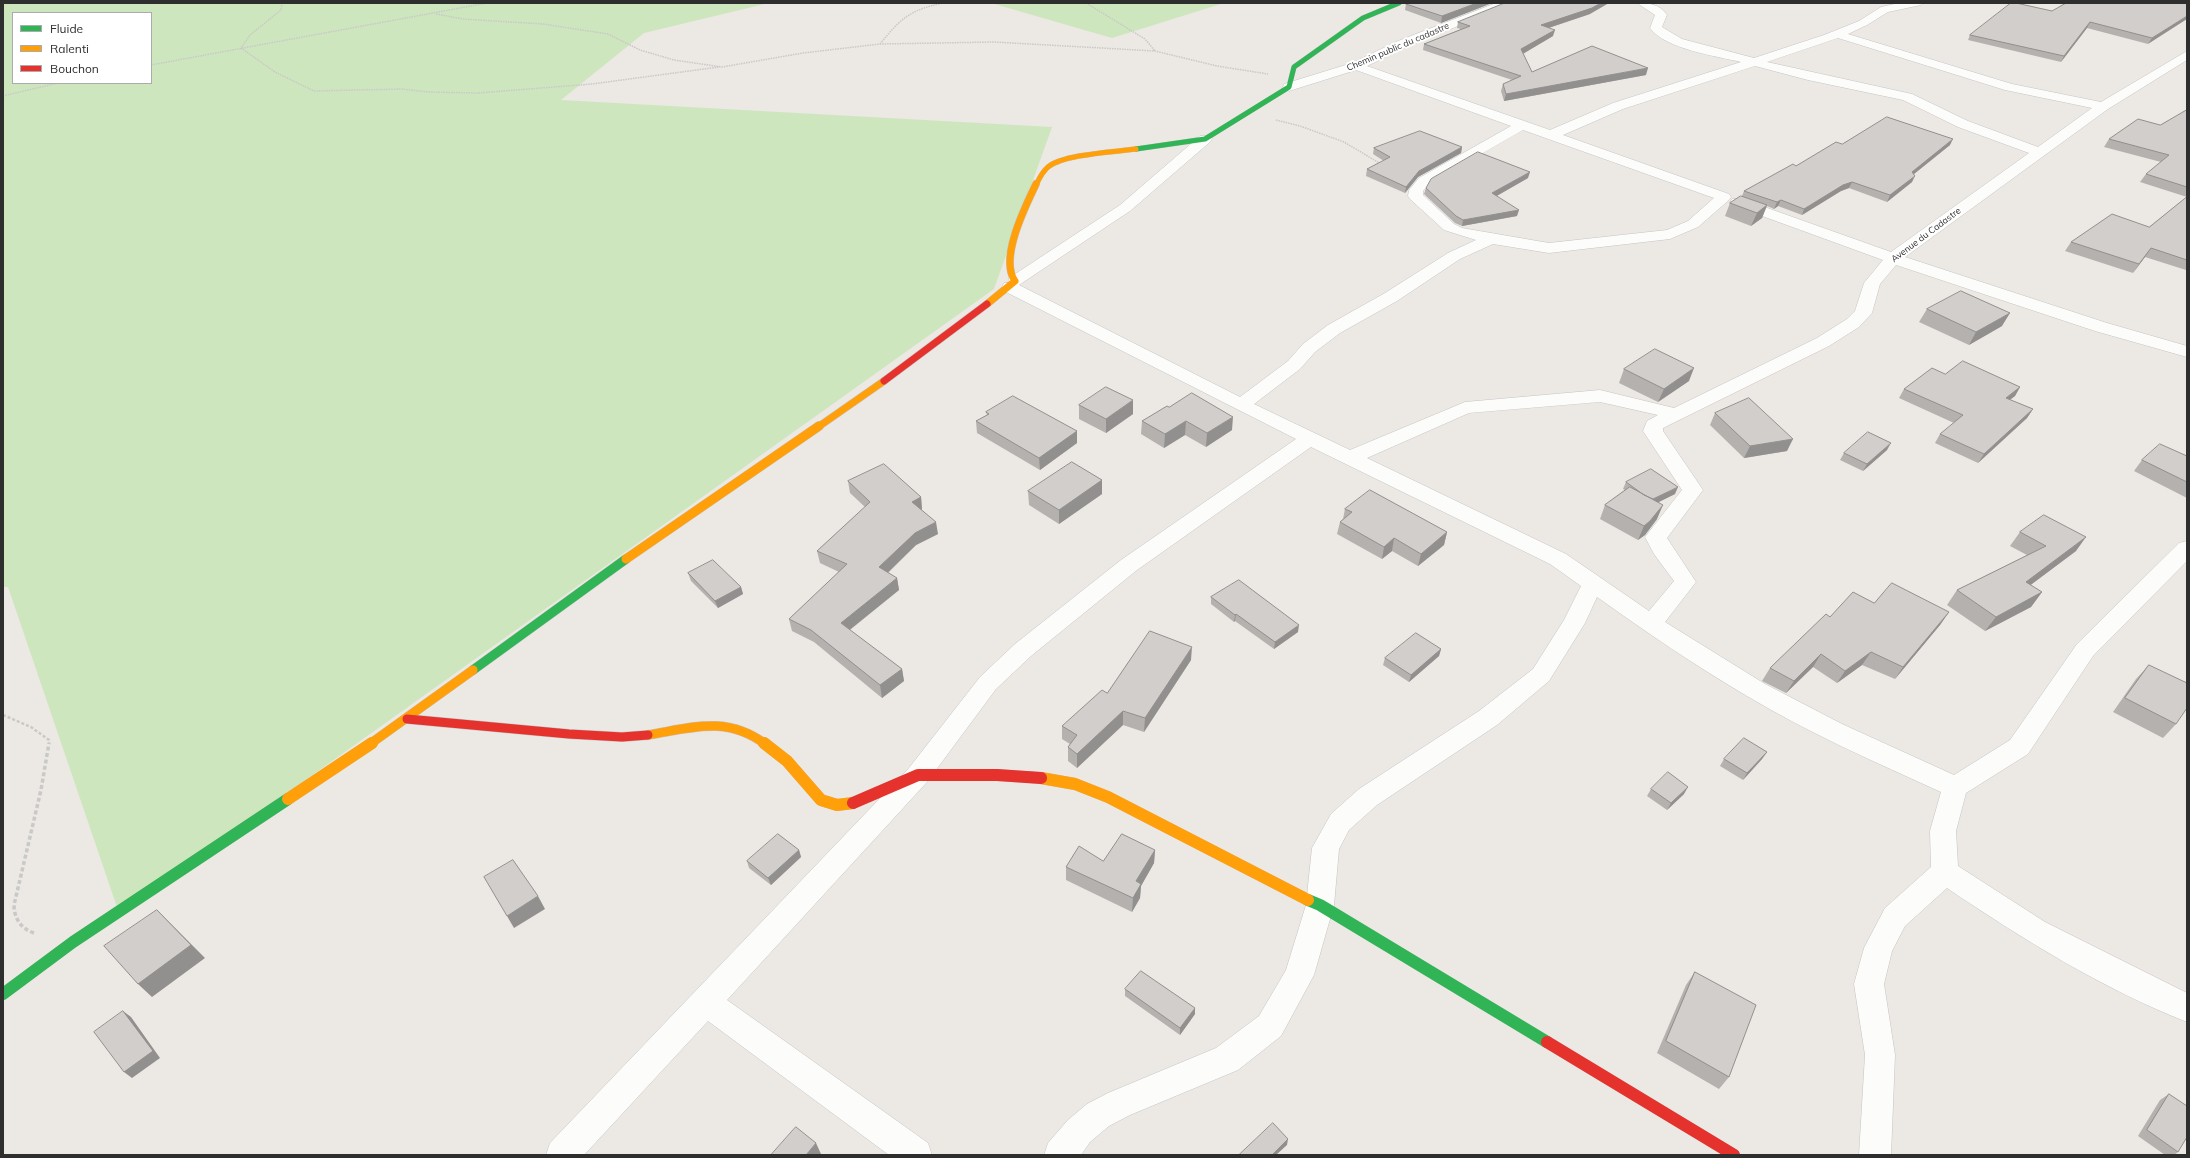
<!DOCTYPE html>
<style>
body{margin:0}
#map{position:relative;width:2190px;height:1158px;overflow:hidden;background:#ece8e4;font-family:Mulish,sans-serif}
canvas{display:block}
.frame{position:absolute;inset:0;border:4px solid #2e2e2e;pointer-events:none}
.legend{position:absolute;left:12px;top:12px;width:140px;height:72px;box-sizing:border-box;background:#fff;border:1px solid #ababab;margin:0;padding:5px 7px;list-style:none;font-size:12px;color:#2e2e2e}
.legend li{display:flex;align-items:center;gap:8px;height:20px}
.legend b{width:20px;border:1px solid #ababab}
</style>
<div id="map">
<canvas width="2190" height="1158"></canvas>
<div class="frame"></div>
<ul class="legend">
<li><b style="height:5px;background:#30b455"></b>Fluide</li>
<li><b style="height:5px;background:#ff9f0a"></b>Ralenti</li>
<li><b style="height:5px;background:#e5322d"></b>Bouchon</li>
</ul>
</div>
<script>
const ctx = document.querySelector('canvas').getContext('2d');
ctx.lineJoin = 'round';
function paint(path, color) { ctx.fillStyle = color; ctx.fill(path, 'evenodd'); }
function stroke(path, color, width, dash) { ctx.strokeStyle = color; ctx.lineWidth = width; ctx.lineCap = dash ? 'butt' : 'round'; ctx.setLineDash(dash || []); ctx.stroke(path); }
function drawText(font, color, halo, rows, align = 'center') {
  ctx.font = font + ' Mulish,sans-serif'; ctx.lineWidth = 4; ctx.setLineDash([]); ctx.textBaseline = 'middle'; ctx.strokeStyle = halo; ctx.fillStyle = color; for (const [text, x, y, turn = 0] of rows) {
    ctx.save(); ctx.translate(x, y); ctx.rotate((+turn || 0) * Math.PI / 180); ctx.textAlign = isNaN(turn) ? turn : align; if (halo) ctx.strokeText(text, 0, 0); ctx.fillText(text, 0, 0); ctx.restore();
  }
}
paint(new Path2D(`
 M3 3H769L644 33 561 100 1052 127 994 289 119 913 8 587H3ZM13 13H151V83H13Z
 M991 3H1224L1112 38Z`), '#cee6be');
const street = new Path2D(`
 M1496 3H1512L1510 5 1406 47 1367 66 1550 130 1613 103 1741 62C1716 56 1665 49 1650 28L1655 15 1637 3C1650 3 1659 4 1667 15L1662 27 1682 39 1754 58 1824 35 1859 21 1881 7 1899 3H1923L1921 5 1888 12 1867 25 1848 34 2012 84 2101 102 2187 51V60L2108 109 1905 257 2107 323 2187 346V357L2095 331 1896 265 1880 284 1872 313 1859 327 1829 346 1663 428V431L1703 490 1667 538 1696 582 1665 622 1765 684 1842 724 1954 775 2010 740 2077 644 2179 543 2187 541V561L2093 656 2028 754 1966 793 1956 831 1958 866 2045 922 2187 993V1022C2103 989 2021 938 1947 888L1905 926 1892 951 1884 984 1895 1055 1891 1155H1859L1865 1055 1854 984 1864 948 1885 908 1931 867 1930 831 1941 792C1875 762 1809 733 1747 696 1696 666 1646 632 1597 597L1585 623 1549 681 1497 725 1377 805 1349 830 1339 849 1334 905 1314 975 1281 1036 1238 1070 1130 1115 1109 1126 1090 1142 1081 1155H1044L1048 1143 1068 1120 1087 1104 1108 1093 1216 1048 1259 1016 1286 970 1306 905 1312 848 1331 814 1359 789 1479 711 1533 669 1564 620 1581 586 1550 564 1311 447 1137 570 1031 656 996 689 927 782 727 1000 928 1143 932 1155H889L708 1021 584 1155H546L550 1143 909 768 980 677 1015 644 1121 560 1296 439 1004 291 1002 287 1004 283H1008L1009 278 1120 205 1200 136H1210L1212 139 1210 142 1130 211 1019 285 1240 397 1288 361 1303 344 1328 325 1385 293 1448 253 1476 240 1444 230 1410 199 1408 196 1409 190 1419 178 1511 126 1356 70 1289 91 1283 87 1284 84 1352 63 1398 41ZM1838 38 2005 90 2092 108 2038 147 1968 121 1912 94 1767 62ZM1755 66 1808 80 1903 100 1958 127 2029 153 1891 252 1742 199H1732L1730 202 1732 205 1883 260 1864 283 1855 311 1847 319 1817 338 1674 408 1600 390 1465 402 1350 450 1254 404 1300 369 1315 352 1340 333 1397 301 1460 259 1493 244 1549 253 1670 239 1698 227 1729 200 1731 197 1729 194 1563 135 1623 109ZM1523 130 1714 198 1688 221 1667 230 1549 243 1462 228 1454 224 1423 195V191L1429 184ZM1600 402 1658 415 1647 421 1643 431 1682 490 1645 537 1654 554 1674 581 1649 611 1566 554 1367 458 1469 413Z`);
const fastFar2 = new Path2D(`
 M1136 149 1205 139 1289 87 1294 67 1363 18 1399 3`);
const fastFar1 = new Path2D(`
 M473 670 626 559`);
const fast = new Path2D(`
 M1308 900 1320 905 1547 1042
 M3 994 73 942 288 799`);
const slowFar3 = new Path2D(`
 M1036 185C1039 179 1042 172 1048 167 1064 154 1115 152 1136 149`);
const slowFar2 = new Path2D(`
 M987 304 1015 281C999 259 1025 207 1036 184
 M818 427 884 381`);
const slowFar1 = new Path2D(`
 M626 559 819 426
 M648 735C691 728 726 715 765 744
 M370 744 473 670`);
const slow = new Path2D(`
 M764 743 787 761 821 800 837 805 853 803
 M1041 778 1075 784 1108 797 1308 900
 M288 799 372 743`);
const jamFar2 = new Path2D(`
 M884 381 987 304`);
const jamFar1 = new Path2D(`
 M407 719 569 734 622 737 648 735`);
const jam = new Path2D(`
 M853 803 918 775H997L1041 778
 M1547 1042 1734 1155`);
stroke(street, '#c5c4c5', 1);
stroke(fastFar2, '#c5c4c5', 5.5);
stroke(fastFar1, '#c5c4c5', 10);
stroke(fast, '#c5c4c5', 12);
stroke(slowFar3, '#c5c4c5', 5.5);
stroke(slowFar2, '#c5c4c5', 8);
stroke(slowFar1, '#c5c4c5', 10);
stroke(slow, '#c5c4c5', 12);
stroke(jamFar2, '#c5c4c5', 8);
stroke(jamFar1, '#c5c4c5', 10);
stroke(jam, '#c5c4c5', 12);
stroke(new Path2D(`
 M282 3 281 10 250 35 241 48 275 72 314 91 402 89 428 92 478 93 592 84 719 67
 M1086 3 1145 39 1155 51
 M436 14 463 19 543 24 608 34 640 50 674 60 722 67 803 53 880 44 994 42 1155 51 1217 66 1268 74
 M880 44C901 18 910 10 943 3
 M151 65 487 3
 M3 96 58 83
 M1276 120 1300 126 1344 142 1381 164`), '#c9c9c8', 1.5, [1.5, 1]);
stroke(new Path2D(`
 M3 715 31 727 49 740V744`), '#c9c9c8', 2.5, [3, 2]);
stroke(new Path2D(`
 M34 933C21 929 14 918 14 905L41 790 49 743`), '#c9c9c8', 3.5, [4, 2.5]);
paint(street, '#fcfcfb');
stroke(fastFar2, '#30b455', 5);
stroke(fastFar1, '#30b455', 9);
stroke(fast, '#30b455', 12);
stroke(slowFar3, '#ff9f0a', 5);
stroke(slowFar2, '#ff9f0a', 7);
stroke(slowFar1, '#ff9f0a', 9);
stroke(slow, '#ff9f0a', 12);
stroke(jamFar2, '#e5322d', 7);
stroke(jamFar1, '#e5322d', 9);
stroke(jam, '#e5322d', 12);
paint(new Path2D(`
 M1410 3H1492L1441 23 1405 10 1406 4Z
 M2187 3 2148 44 2087 28 2061 62 1968 40 1970 35 2052 11Z
 M1590 14 1549 28 1553 36 1523 54 1532 72 1646 75 1504 101 1501 91 1503 84 1512 80 1423 50 1424 44 1461 29 1457 28 1458 22Z
 M2187 110V197L2140 182 2146 174 2161 162 2104 147 2109 139 2160 125Z
 M1842 144 1950 145 1914 174 1912 182 1887 202 1849 188 1841 191 1802 215 1778 206 1774 209 1767 206 1762 218 1751 226 1725 216 1730 203 1742 196 1744 191Z
 M1462 147 1461 153 1418 177 1405 193 1366 176 1367 169 1384 161 1373 154 1374 148Z
 M1528 178 1497 196 1517 216 1462 226 1455 223 1424 194 1426 188Z
 M2187 197V269L2186 270 2145 257 2133 273 2065 251 2071 242 2149 227Z
 M1927 309 2002 326 1969 345 1919 322Z
 M1624 369 1689 381 1658 402 1619 383Z
 M1945 374 2020 387 2015 396 2010 400 2033 409 2027 418 1978 463 1935 443 1940 434 1954 423 1899 398 1904 389Z
 M1079 405 1133 414 1106 433 1079 419Z
 M1169 407 1232 430 1206 447 1185 435 1164 448 1141 434 1142 421Z
 M986 412 1077 431V443L1040 470 977 433 976 421 987 415Z
 M1715 413 1787 451 1744 458 1710 425Z
 M1887 450 1863 471 1840 460 1844 453Z
 M2187 456V498L2134 471 2142 460Z
 M1102 480V494L1059 524 1029 505 1028 491Z
 M848 481 921 497 922 509V510L938 534 916 545 888 573 897 578 899 590 850 630 902 669 904 681 882 698 814 642 792 631 789 619 839 572 820 563 817 551 865 507 850 493Z
 M1626 482 1675 494 1658 502 1657 519 1645 535 1638 540 1600 519 1605 505 1625 490 1623 489Z
 M1345 509 1447 532 1444 545 1418 566 1392 551 1382 559 1337 534 1340 522 1343 519Z
 M2020 532 2076 551 2030 585 2042 592 2031 607 1985 631 1947 605 1957 590 2027 555 2010 546Z
 M688 573 741 587 743 594 718 608 691 581Z
 M1211 597 1298 632 1274 649 1235 621 1234 622 1211 604Z
 M1874 603 1949 612 1940 625 1895 679 1862 665 1837 683 1813 667 1786 693 1762 681 1770 668 1830 617Z
 M1441 649 1439 656 1409 682 1383 665 1385 658Z
 M1191 660 1144 732 1123 725 1077 768 1068 761V747L1070 744 1062 739V726L1107 693Z
 M2149 665 2176 724 2163 738 2113 712 2136 679Z
 M1767 752 1762 759 1743 780 1720 766 1724 759Z
 M1651 789 1684 794 1667 810 1647 796Z
 M799 850 801 857 771 885 749 868 747 861Z
 M1155 850 1154 863 1141 886 1140 898 1132 912 1066 880V867L1103 861Z
 M1695 972 1729 1077 1719 1089 1657 1053 1686 985Z
 M1125 989 1195 1014 1180 1035 1125 996Z
 M2169 1094 2178 1152 2174 1155H2165L2138 1136 2160 1100Z`), '#b4b1af');
paint(new Path2D(`
 M1477 3H1492L1441 23 1442 16Z
 M1601 3H1609L1590 14 1539 31 1541 25Z
 M2187 16V19L2148 44 2152 38Z
 M2090 22 2087 28 2061 62 2064 56Z
 M1555 30 1553 36 1519 56 1521 49Z
 M1648 68 1646 75 1504 101 1506 94Z
 M1953 139 1950 145 1909 178 1912 172Z
 M1462 147 1461 153 1418 177 1405 193 1406 187 1419 171Z
 M1530 172 1528 178 1491 199 1492 193Z
 M1915 176 1912 182 1887 202 1890 195Z
 M1852 182 1849 188 1841 191 1802 215 1804 209 1843 185Z
 M1781 200 1778 206 1774 209 1777 202Z
 M1767 205 1762 218 1751 226 1757 213Z
 M1519 210 1517 216 1462 226 1463 220Z
 M2151 248 2145 257 2133 273 2139 264Z
 M2010 313 2002 326 1969 345 1976 332Z
 M1694 368 1689 381 1658 402 1664 389Z
 M2020 387 2015 396 2000 407 2006 398Z
 M1133 400V414L1106 433V419Z
 M2033 409 2027 418 1978 463 1984 454Z
 M1233 417 1232 430 1206 447 1207 433Z
 M1186 421 1185 435 1164 448 1165 434Z
 M1077 431V443L1040 470 1039 458Z
 M1793 439 1787 451 1744 458 1750 446Z
 M1891 443 1887 450 1863 471 1867 464Z
 M1102 480V494L1059 524V510Z
 M1678 487 1675 494 1649 507 1652 500Z
 M921 497 922 509 914 514 912 502Z
 M1663 505 1657 519 1645 535 1638 540 1644 526Z
 M936 522 938 534 916 545 881 579 879 567 915 533Z
 M1447 532 1444 545 1418 566 1421 554Z
 M2086 537 2076 551 2016 596 2026 582Z
 M1394 538 1392 551 1382 559 1384 547Z
 M897 578 899 590 843 635 841 623Z
 M741 587 743 594 718 608 715 601Z
 M2042 592 2031 607 1985 631 1996 617Z
 M1949 612 1940 625 1895 679 1903 667Z
 M1236 614 1235 621 1234 622 1235 615Z
 M1299 625 1298 632 1274 649 1275 642Z
 M1192 647 1191 660 1144 732 1145 718Z
 M1441 649 1439 656 1409 682 1411 675Z
 M1871 652 1862 665 1837 683 1845 671Z
 M1821 654 1813 667 1786 693 1794 681Z
 M902 669 904 681 882 698 880 685Z
 M1123 711V725L1077 768V754Z
 M1767 752 1762 759 1743 780 1747 773Z
 M1688 787 1684 794 1667 810 1671 803Z
 M799 850 801 857 771 885 768 878Z
 M1155 850 1154 863 1141 886 1140 898 1132 912 1133 898 1136 881Z
 M538 896 545 909 514 928 507 916Z
 M157 910 205 958 152 997 138 984Z
 M1195 1008V1014L1180 1035V1028Z
 M123 1011 131 1017 160 1058 132 1078 124 1072Z
 M1288 1139 1287 1145 1276 1155H1272Z
 M816 1143 821 1154 820 1155H806Z`), '#92908e');
const building = new Path2D(`
 M1410 3H1477L1442 16 1406 4Z
 M1505 3H1601L1592 8 1541 25 1555 30 1521 49 1532 72 1592 46 1648 68 1506 94 1503 84 1521 76 1424 44 1470 26 1458 22Z
 M2011 3H2016L2052 11 2066 3H2187V16L2152 38 2090 22 2064 56 1970 35Z
 M2187 110V187L2146 174 2169 155 2109 139 2138 119 2160 125Z
 M1887 117 1953 139 1912 172 1915 176 1890 195 1852 182 1843 185 1804 209 1781 200 1777 202 1744 191 1793 164 1796 166 1836 142 1842 144Z
 M1420 131 1462 147 1419 171 1406 187 1367 169 1390 157 1374 148Z
 M1478 152 1530 172 1492 193 1519 210 1463 220 1456 216 1426 188 1431 179Z
 M1741 196 1767 205 1757 213 1730 203Z
 M2187 197V260L2151 248 2139 264 2071 242 2112 214 2149 227Z
 M1961 291 2010 313 1976 332 1927 309Z
 M1655 349 1694 368 1664 389 1624 369Z
 M1963 361 2020 387 2006 398 2033 409 1984 454 1940 434 1963 415 1904 389 1932 368 1945 374Z
 M1106 387 1133 400 1106 419 1079 405Z
 M1192 393 1233 417 1207 433 1186 421 1165 434 1142 421 1167 406 1169 407Z
 M1013 396 1077 431 1039 458 976 421 989 414 986 412Z
 M1749 398 1793 439 1750 446 1715 413Z
 M1868 432 1891 443 1867 464 1844 453Z
 M2160 444 2187 456V482L2142 460Z
 M1072 462 1102 480 1059 510 1028 491Z
 M884 464 921 497 912 502 936 522 915 533 879 567 897 578 841 623 902 669 880 685 811 630 789 619 847 564 817 551 870 502 848 481Z
 M1651 469 1678 487 1653 499 1644 495 1626 482Z
 M1630 487 1663 505 1650 521 1644 526 1605 505Z
 M1370 490 1447 532 1421 554 1394 538 1384 547 1340 522 1352 512 1345 509Z
 M2044 515 2086 537 2026 582 2042 592 1996 617 1957 590 2046 546 2020 532Z
 M713 560 741 587 715 601 688 573Z
 M1239 580 1299 625 1275 642 1236 614 1235 615 1211 597Z
 M1892 583 1949 612 1903 667 1871 652 1845 671 1821 654 1794 681 1770 668 1826 614 1830 617 1853 592 1874 603Z
 M1150 631 1192 647 1145 718 1123 711 1077 754 1068 747 1077 735 1062 726 1102 690 1107 693Z
 M1416 633 1441 649 1411 675 1385 658Z
 M2149 665 2187 683V708L2176 724 2125 698Z
 M1744 738 1767 752 1747 773 1724 759Z
 M1668 772 1688 787 1671 803 1651 789Z
 M778 834 799 850 768 878 747 861Z
 M1122 834 1155 850 1136 881 1141 884 1133 898 1066 867 1079 846 1103 861Z
 M513 860 538 896 507 916 484 877Z
 M157 910 191 945 138 984 104 946Z
 M1141 971 1195 1008 1180 1028 1125 989Z
 M1695 972 1756 1005 1729 1077 1666 1041Z
 M123 1011 153 1051 124 1072 94 1032Z
 M2169 1094 2187 1106V1137L2178 1152 2147 1130Z
 M1273 1123 1288 1139 1272 1155H1239Z
 M796 1127 816 1143 806 1155H771Z`);
paint(building, '#d1cecb');
stroke(building, '#92908e', 1);
drawText('9px', '#2e2e2e', '#fff', [
 ["Chemin public du cadastre",1398,47,-23],
 ["Avenue du Cadastre",1926,235,-37]
]);
</script>
